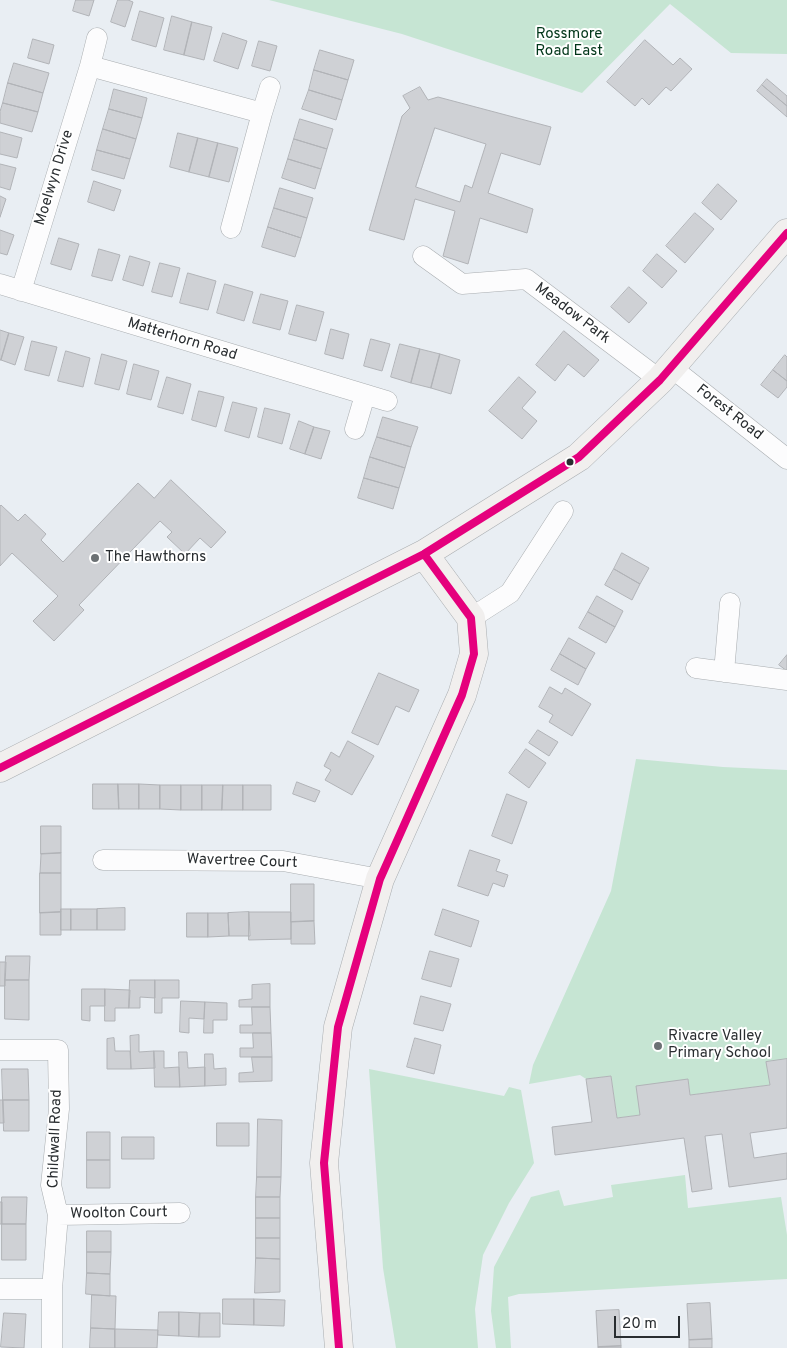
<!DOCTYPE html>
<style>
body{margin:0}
#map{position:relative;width:787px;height:1348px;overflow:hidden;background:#e9eef3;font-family:Overpass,sans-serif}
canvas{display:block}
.scale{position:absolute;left:614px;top:1316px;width:66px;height:22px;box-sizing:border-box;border:2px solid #292d30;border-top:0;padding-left:6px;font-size:15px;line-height:18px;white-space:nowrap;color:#292d30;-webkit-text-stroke:4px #fff;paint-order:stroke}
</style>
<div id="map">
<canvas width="787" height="1348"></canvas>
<div class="scale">20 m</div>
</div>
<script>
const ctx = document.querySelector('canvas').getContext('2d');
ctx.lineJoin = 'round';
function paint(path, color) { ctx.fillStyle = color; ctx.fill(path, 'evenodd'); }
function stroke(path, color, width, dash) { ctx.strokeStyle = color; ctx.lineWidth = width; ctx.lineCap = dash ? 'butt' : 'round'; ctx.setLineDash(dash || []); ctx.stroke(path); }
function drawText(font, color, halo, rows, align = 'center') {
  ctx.font = font + ' Overpass,sans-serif'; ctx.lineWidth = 4; ctx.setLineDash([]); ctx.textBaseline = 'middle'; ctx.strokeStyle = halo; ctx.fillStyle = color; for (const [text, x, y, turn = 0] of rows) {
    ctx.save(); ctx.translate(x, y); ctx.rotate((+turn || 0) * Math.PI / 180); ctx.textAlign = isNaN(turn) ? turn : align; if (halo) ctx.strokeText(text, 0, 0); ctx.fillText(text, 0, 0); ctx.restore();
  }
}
paint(new Path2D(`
 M269 0H787V54L731 53 670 4 582 93 402 34Z
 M636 759 723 767 787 770V1059L767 1062 770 1085 690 1095 688 1079 640 1115 617 1118 611 1076 586 1079 580 1075 529 1084 533 1065 611 891Z
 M369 1069 504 1096 509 1087 521 1090 534 1163 509 1203 483 1255 475 1309 478 1348H396L383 1268Z
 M685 1175 688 1208 781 1197 787 1235V1279L544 1293 519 1294 508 1297 511 1348H496L491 1311 494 1267 531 1197 559 1190 564 1206 613 1197 611 1185Z`), '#c6e5d3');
const building = new Path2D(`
 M76 0H94L89 16 73 11Z
 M118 0H128L133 2 125 27 111 22Z
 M140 11 164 18 156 47 132 40Z
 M172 16 192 22 184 55 164 50Z
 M192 22 212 27 204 60 184 55Z
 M223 33 247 41 238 69 214 61Z
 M33 39 54 45 49 64 28 58Z
 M645 40 673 65 680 58 692 69 671 91 666 87 649 105 642 98 635 106 607 82Z
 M259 41 277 46 270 71 252 66Z
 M320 50 354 60 348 80 314 70Z
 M14 63 49 73 43 93 8 83Z
 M314 70 348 80 342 100 309 90Z
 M767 79 787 96V106L762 85Z
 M8 83 43 93 38 112 3 103Z
 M762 85 787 106V117L757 91Z
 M420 87 428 100 438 97 551 127 540 165 501 153 488 193 533 209 527 233 480 218 468 264 443 256 455 211 415 199 404 240 369 230 402 116 410 108 403 96ZM435 128 486 144 472 188 465 185 460 202 416 187Z
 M114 89 147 98 142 118 109 109Z
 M309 90 342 100 336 120 302 109Z
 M3 103 38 112 32 132 0 123V112Z
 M109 109 142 118 136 139 103 129Z
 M300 119 333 129 327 149 294 139Z
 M103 129 136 139 130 159 97 150Z
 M0 132 22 138 17 158 0 154Z
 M178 133 198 138 189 172 170 167Z
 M198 138 218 143 209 177 189 172Z
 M294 139 327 149 321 169 288 159Z
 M218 143 238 148 229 182 209 177Z
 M97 150 130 159 124 179 92 170Z
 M288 159 321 169 315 189 282 178Z
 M0 164 16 168 10 190 0 187Z
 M94 181 121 190 114 211 88 202Z
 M718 184 737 201 721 220 702 203Z
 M280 188 313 198 307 218 274 208Z
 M0 196 6 199 0 217Z
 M274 208 307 218 301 238 268 227Z
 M695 213 714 229 685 263 666 246Z
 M268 227 301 238 295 257 262 247Z
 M0 230 14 235 7 255 0 253Z
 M59 238 79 244 71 270 51 264Z
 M99 249 120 255 112 281 92 276Z
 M657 254 677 271 662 288 643 271Z
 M130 256 150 262 143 286 123 280Z
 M160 263 180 268 172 297 152 292Z
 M188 273 216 281 208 310 180 303Z
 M225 284 253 292 244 321 217 313Z
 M629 287 647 303 629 323 611 307Z
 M261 294 288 301 280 330 253 323Z
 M297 305 324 312 316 341 289 334Z
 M331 329 349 334 343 359 325 354Z
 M0 330 9 333 1 360H0Z
 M564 331 599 360 584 377 568 364 555 381 536 365Z
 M9 333 24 337 15 365 1 360Z
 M371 339 390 344 382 371 364 366Z
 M32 341 57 347 49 376 25 370Z
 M400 344 420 349 411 383 391 377Z
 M420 349 440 354 431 388 411 383Z
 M66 351 90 358 83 387 58 381Z
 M102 354 127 361 119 390 95 384Z
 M440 354 460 360 451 394 431 388Z
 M785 355 787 357V381L773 370Z
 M134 364 159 371 151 400 127 394Z
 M773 370 787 381V387L778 398 761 385Z
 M167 377 191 384 183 414 158 407Z
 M519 377 536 392 522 408 537 421 522 439 489 411Z
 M199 391 224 397 216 427 192 420Z
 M233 402 257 408 249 438 225 431Z
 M265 408 290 414 282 444 258 437Z
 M383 417 418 427 411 447 377 437Z
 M299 421 314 427 305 454 290 449Z
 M314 427 330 431 321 459 305 454Z
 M377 437 411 447 405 468 370 457Z
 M370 457 405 468 399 488 364 478Z
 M364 478 399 488 393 509 358 498Z
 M171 480 226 532 211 548 200 538 185 554 167 537 172 532 160 521 79 605 84 610 54 641 33 621 58 596 12 553 0 566V506L1 505 18 521 25 514 46 534 41 540 63 562 138 483 154 498Z
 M622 553 649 568 640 584 614 569Z
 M614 569 640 584 632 600 605 585Z
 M597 596 623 611 615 627 588 612Z
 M588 612 615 627 606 643 579 628Z
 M569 638 595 653 586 669 560 654Z
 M560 654 586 669 578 685 551 670Z
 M787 655V671L779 665Z
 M379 673 419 690 409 712 396 706 378 745 352 733Z
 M550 687 562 694 565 688 591 704 572 736 549 722 553 715 539 707Z
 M538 730 558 742 549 756 529 743Z
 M348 741 374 756 352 795 325 780 331 770 324 766 331 752 339 757Z
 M526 749 546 763 529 788 509 773Z
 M297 782 320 791 315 802 293 794Z
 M93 784H118L119 809H93Z
 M118 784H139V809H119Z
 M139 784 160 785V809H139Z
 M160 785H181V810L160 809Z
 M181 785H202V810H181Z
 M202 785H223L222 810H202Z
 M223 785H243V810H222Z
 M243 785H271V810H243Z
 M507 794 527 802 512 844 492 836Z
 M41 826H61V853L41 854Z
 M470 850 500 860 496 871 508 875 504 887 493 883 488 896 458 886Z
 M61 853V873H40L41 854Z
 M40 873H61V912L40 913Z
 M291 884H314V921L291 922Z
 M125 908V930H97V909Z
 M61 909H71V930H61Z
 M71 909H97V930H71Z
 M443 909 479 921 471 947 435 935Z
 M61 912V935H40V913Z
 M249 912 250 936H229L228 913Z
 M249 912H291V939L249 940Z
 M187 913H208V937H187Z
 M208 913H228L229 936 208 937Z
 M314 921 315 944H291V922Z
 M430 951 459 959 451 987 422 979Z
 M6 956H30L29 980H5Z
 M0 962H6L5 986H0Z
 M5 980H29V1020L5 1019Z
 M130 980H155V998L140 997V1008H129Z
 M155 980H179V998H162V1013H155Z
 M270 984V1007H239V1000L252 999V985Z
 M82 989H105V1006H90V1021L82 1020Z
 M105 989 130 990 129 1008H115V1021H105Z
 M421 996 451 1004 443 1031 414 1024Z
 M181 1001 205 1002 204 1019 189 1018V1033L180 1032Z
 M205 1002 227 1003V1020H213V1033H204Z
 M252 1007H270L271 1033H240V1025H252Z
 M253 1033H271L272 1057H240V1048H253Z
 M139 1035V1052L154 1051 155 1068 131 1069 130 1036Z
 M114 1038 115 1051H130L131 1069H107V1039Z
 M415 1038 441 1045 434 1074 407 1067Z
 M154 1051H164V1068L179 1067 180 1087H155Z
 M179 1052H187L188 1068 205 1067V1086L180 1087Z
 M205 1054H213L214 1069 226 1068V1085L205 1086Z
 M252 1057H272V1081L239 1082V1073L253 1072Z
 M787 1059V1128L750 1133 754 1158 787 1153V1179L729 1187 722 1134 705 1136 712 1189 692 1192 684 1138 555 1155 552 1127 592 1122 586 1079 611 1076 617 1118 640 1115 636 1086 688 1079 690 1095 770 1085 766 1062Z
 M2 1069H28L29 1100H3Z
 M0 1100H3L4 1123H0Z
 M3 1100H29V1131H4Z
 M258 1119 282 1120 281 1177H257Z
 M217 1123H249V1146H217Z
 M87 1132H110V1160H87Z
 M122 1137H154V1159H122Z
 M87 1160H110V1188H87Z
 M257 1177H281L280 1197H256Z
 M2 1197H27L26 1224H2Z
 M256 1197H280V1218H256Z
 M0 1202H2V1224H0Z
 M256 1218H280V1238H256Z
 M2 1224H26V1260H2Z
 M87 1231H111V1252H87Z
 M256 1238H280V1259L256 1258Z
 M87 1252H111L110 1274 87 1273Z
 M256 1258 280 1259V1292L255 1293Z
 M87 1273 110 1274V1296L86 1294Z
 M92 1295 116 1296 115 1329 91 1328Z
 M223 1299H254V1325L223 1324Z
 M254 1299 285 1300 284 1326 254 1325Z
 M710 1303 712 1339 689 1340 687 1304Z
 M619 1310 621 1346 598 1347 596 1311Z
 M159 1312H179V1336L158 1335Z
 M179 1312 200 1313 199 1337 179 1336Z
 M4 1313 26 1314 24 1348 1 1347Z
 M200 1313H220V1337H199Z
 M91 1328 115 1329V1348H90Z
 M115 1329 158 1330 157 1348H115Z
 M712 1339V1348H689V1340Z
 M621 1346V1348H598V1347Z`);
paint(building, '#cfd1d5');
stroke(building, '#b1b3b7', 1);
const minor = new Path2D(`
 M90 66 262 113 231 228
 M262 113 270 87
 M423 256 462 284 526 279 660 380
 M0 284 387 401
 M21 291 90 66 97 38
 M672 368 787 459
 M355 429 365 395
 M471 618 510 593 563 511
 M696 668 787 680
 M724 672 730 603
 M103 860 283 861 380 879
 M0 1050H58L59 1109 51 1185 58 1215 52 1289V1348
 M58 1215 180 1213
 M0 1289H52`);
const secondary = new Path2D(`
 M0 768 424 554 579 457 660 380 787 233
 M339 1348 324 1163 338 1027 380 879 462 695 474 654 471 618 424 554`);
stroke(minor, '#a9adb0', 21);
stroke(secondary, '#a9adb0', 29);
stroke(minor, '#fcfcfd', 20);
stroke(secondary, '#f1efee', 28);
stroke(new Path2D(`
 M0 768 424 554 579 457 660 380 787 233
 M339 1348 324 1163 338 1027 380 879 462 695 474 654 471 618 424 554`), '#e5007d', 8);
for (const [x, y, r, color] of [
 [570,462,4.5,"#292d30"],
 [95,558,5,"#6c7174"],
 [658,1046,5,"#6c7174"]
]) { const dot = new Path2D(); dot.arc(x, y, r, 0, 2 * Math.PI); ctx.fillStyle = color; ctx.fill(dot); stroke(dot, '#fff', 2); }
drawText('15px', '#003619', '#fff', [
 ["Rossmore",569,35],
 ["Road East",569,52]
]);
drawText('15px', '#292d30', '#fff', [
 ["Moelwyn Drive",55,178,-73],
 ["Meadow Park",572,314,37],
 ["Matterhorn Road",182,340,17],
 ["Forest Road",729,413,38],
 ["Wavertree Court",242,862,2],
 ["Childwall Road",56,1139,-88],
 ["Woolton Court",119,1214,-1]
]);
drawText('15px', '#292d30', '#fff', [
 ["The Hawthorns",105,558],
 ["Rivacre Valley",668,1037],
 ["Primary School",668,1054]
], 'left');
</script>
